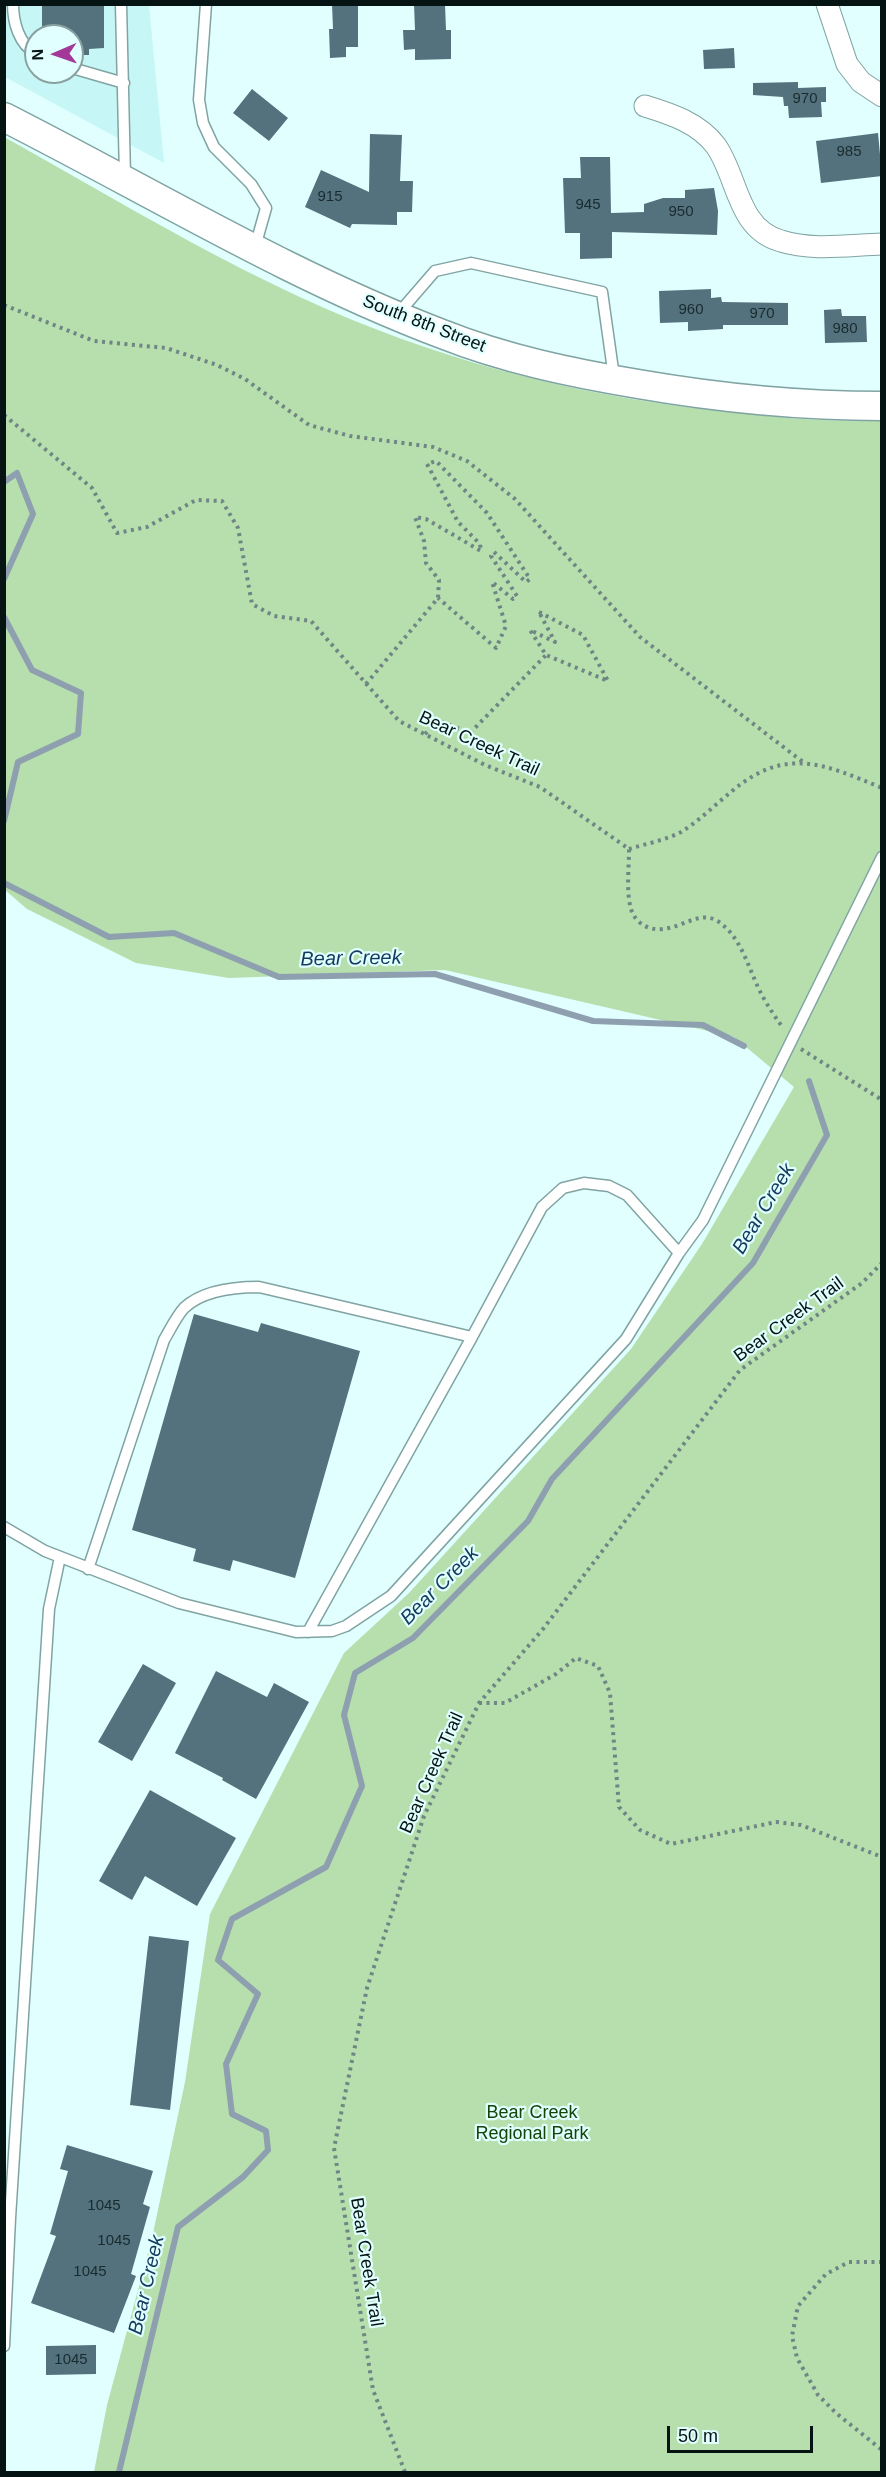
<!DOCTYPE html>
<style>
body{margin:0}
#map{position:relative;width:886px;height:2477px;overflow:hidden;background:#e0fffe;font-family:Arial,sans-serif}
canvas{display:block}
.frame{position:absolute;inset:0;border:6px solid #051313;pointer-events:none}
.north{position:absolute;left:24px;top:24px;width:60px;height:60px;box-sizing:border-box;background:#e0fffe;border:2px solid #88a1a0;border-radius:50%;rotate:268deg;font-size:16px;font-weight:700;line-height:24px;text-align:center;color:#051313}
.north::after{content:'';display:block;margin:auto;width:21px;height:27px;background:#a43898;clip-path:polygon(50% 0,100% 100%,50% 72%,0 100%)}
.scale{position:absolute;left:667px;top:2426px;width:146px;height:27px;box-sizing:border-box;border:3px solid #051313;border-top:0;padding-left:8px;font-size:18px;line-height:21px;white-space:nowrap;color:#051313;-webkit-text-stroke:4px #e0fffe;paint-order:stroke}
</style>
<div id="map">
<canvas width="886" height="2477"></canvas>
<div class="frame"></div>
<div class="north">N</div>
<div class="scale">50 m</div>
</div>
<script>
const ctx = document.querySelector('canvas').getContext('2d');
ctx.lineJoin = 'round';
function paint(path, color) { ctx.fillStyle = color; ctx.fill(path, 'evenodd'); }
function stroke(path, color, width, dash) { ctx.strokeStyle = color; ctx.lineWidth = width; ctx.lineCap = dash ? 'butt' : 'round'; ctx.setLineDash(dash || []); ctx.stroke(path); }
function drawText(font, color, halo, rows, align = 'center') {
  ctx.font = font + ' Arial,sans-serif'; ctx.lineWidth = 4.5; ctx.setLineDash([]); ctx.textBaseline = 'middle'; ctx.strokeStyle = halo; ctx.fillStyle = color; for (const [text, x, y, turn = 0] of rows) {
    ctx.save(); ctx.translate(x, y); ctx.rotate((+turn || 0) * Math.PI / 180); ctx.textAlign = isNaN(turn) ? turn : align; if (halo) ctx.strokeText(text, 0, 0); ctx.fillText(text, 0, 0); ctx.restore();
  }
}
paint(new Path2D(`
 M4 5H149L164 163 5 77ZM36 36H72V72H36Z`), '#c6f7f6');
paint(new Path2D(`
 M4 137C103 192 200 251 302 298 432 358 571 395 713 410 769 416 825 424 881 419V2472H94L107 2405 152 2238 185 2082 210 1914 344 1653 409 1593 631 1349 702 1244 794 1087 734 1037 445 970 229 978 136 963 27 909 5 890Z`), '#b6dfad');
stroke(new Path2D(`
 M4 482 17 473 33 514 4 579
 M4 617 32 670 81 693 78 734 18 762 4 821
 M4 883 109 937 174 933 279 977 435 974 593 1021 703 1025 744 1046
 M119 2472 178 2227 243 2177 268 2150 266 2131 232 2114 226 2064 258 1994 218 1960 232 1919 326 1867 362 1786 344 1715 355 1673 413 1638 528 1521 552 1479 753 1263 827 1135 809 1081`), '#8ea0b0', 6);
paint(new Path2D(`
 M42 4H104V48L89 49V55H72V36H42Z
 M332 4H358V47H346V57L330 58 329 29H333Z
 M414 4H445L446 30H451V59L415 60V49L404 50 403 30H415Z
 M734 48 735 68 704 69 703 50Z
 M798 82V88L826 87V102H821L822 117 789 118 788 106H784L783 97 753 95V83Z
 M252 89 288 118 269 141 233 113Z
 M878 133 882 176 821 183 816 141Z
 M370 134 402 135 400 181H413L412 212H397V225L352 224 350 228 305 207 321 170 369 192Z
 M580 157H610L611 213 644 212V204L663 198H685V190L714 188 718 211 717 235 612 232V258L580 259V233H565L563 178H581Z
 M711 289V298L721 297 722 302 788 303V325H723V329L688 331V322L660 323 659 291Z
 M841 309 842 316H866L867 342 825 343 824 310Z
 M194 1314 258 1332 261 1323 360 1351 295 1578 233 1560 230 1571 193 1561 196 1549 132 1530Z
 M143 1664 176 1683 132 1761 98 1742Z
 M216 1671 267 1697 274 1683 309 1702 256 1799 222 1780 223 1778 175 1753Z
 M150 1790 236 1838 197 1906 145 1876 132 1900 99 1881Z
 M149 1936 189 1941 170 2110 130 2105Z
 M67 2145 153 2171 143 2204 150 2207 131 2274 136 2276 114 2333 31 2303 56 2236 50 2234 68 2171 60 2169Z
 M96 2345V2374L46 2375V2346Z`), '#54727e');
const service = new Path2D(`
 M13 4C13 22 19 45 36 53
 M121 4 125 177
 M206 4 199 100 203 123 214 147 251 184 266 208 255 247
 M72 68 124 83
 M397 315 435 271 471 263 602 292 614 377
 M472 1337 542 1207 563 1188 584 1183 609 1186 627 1195 679 1253
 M4 1527 45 1551 179 1603 296 1632 332 1631 346 1626 391 1596 626 1339 679 1253 703 1220 882 857
 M88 1569 164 1340C170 1330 176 1317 184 1308 203 1290 234 1287 259 1287L472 1337 308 1632
 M4 2346 10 2218 49 1609 60 1557`);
const minor = new Path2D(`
 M827 4 847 64 861 82 882 96
 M645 106C671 114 699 123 716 146 738 177 737 229 781 241 812 251 849 245 882 244`);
const secondary = new Path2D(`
 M4 117C150 191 289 276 442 334 505 359 572 373 638 384 719 398 799 406 882 406`);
stroke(service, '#80a4a3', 13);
stroke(minor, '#80a4a3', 23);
stroke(secondary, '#80a4a3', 31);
stroke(new Path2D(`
 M4 305 94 341 166 348 217 365 245 379 309 425 350 436 433 447 467 461 515 499 640 637 803 762
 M4 415 92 488 117 533 147 527 196 500 222 501 238 528 252 604 274 616 311 621 399 721 485 765 540 787 629 849C629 868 626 892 631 909 635 923 649 931 663 929 685 927 703 907 723 925 744 943 750 974 763 997 769 1008 776 1018 783 1028
 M539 612 583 635 608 681 546 655 530 630 555 642Z
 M366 684 438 598 439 580 426 563 424 541 415 517 426 519 481 551 480 544 458 522 427 464 436 461 487 513 530 579 526 582 494 552 491 556 517 596 513 599 492 582 506 626 496 648 438 598
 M425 734 439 721 470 733 546 655
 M629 849C645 844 666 840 681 832 699 821 716 804 732 791 786 746 824 764 882 788
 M801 1049 882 1100
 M479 1703H505L556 1674 576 1658 598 1666 610 1693 619 1807 640 1830 671 1844 776 1822 801 1825 882 1857
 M882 2262H849L826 2274 798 2306 792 2336 797 2358 818 2395 836 2413 882 2450
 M405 2472 373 2390 334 2148 367 1988 424 1816 479 1703 543 1629 740 1370 862 1283 882 1263`), '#708685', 4, [3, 4.5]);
stroke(service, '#fff', 10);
stroke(minor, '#fff', 21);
stroke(secondary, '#fff', 28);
drawText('15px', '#192b2e', null, [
 ["970",805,99],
 ["985",849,152],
 ["915",330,197],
 ["945",588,205],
 ["950",681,212],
 ["960",691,310],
 ["970",762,314],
 ["980",845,329],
 ["1045",104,2206],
 ["1045",114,2241],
 ["1045",90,2272],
 ["1045",71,2360]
]);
drawText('18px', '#051313', '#e0fffe', [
 ["South 8th Street",424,324,21],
 ["Bear Creek Trail",479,744,25],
 ["Bear Creek Trail",789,1320,-36],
 ["Bear Creek Trail",432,1773,-66],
 ["Bear Creek Trail",366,2262,81]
]);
drawText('18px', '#144407', '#e0fffe', [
 ["Bear Creek",532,2113],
 ["Regional Park",532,2134]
]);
drawText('italic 20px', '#133a5e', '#e0fffe', [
 ["Bear Creek",351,959,-1],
 ["Bear Creek",764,1209,-59],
 ["Bear Creek",440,1586,-45],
 ["Bear Creek",147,2285,-77]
]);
</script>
